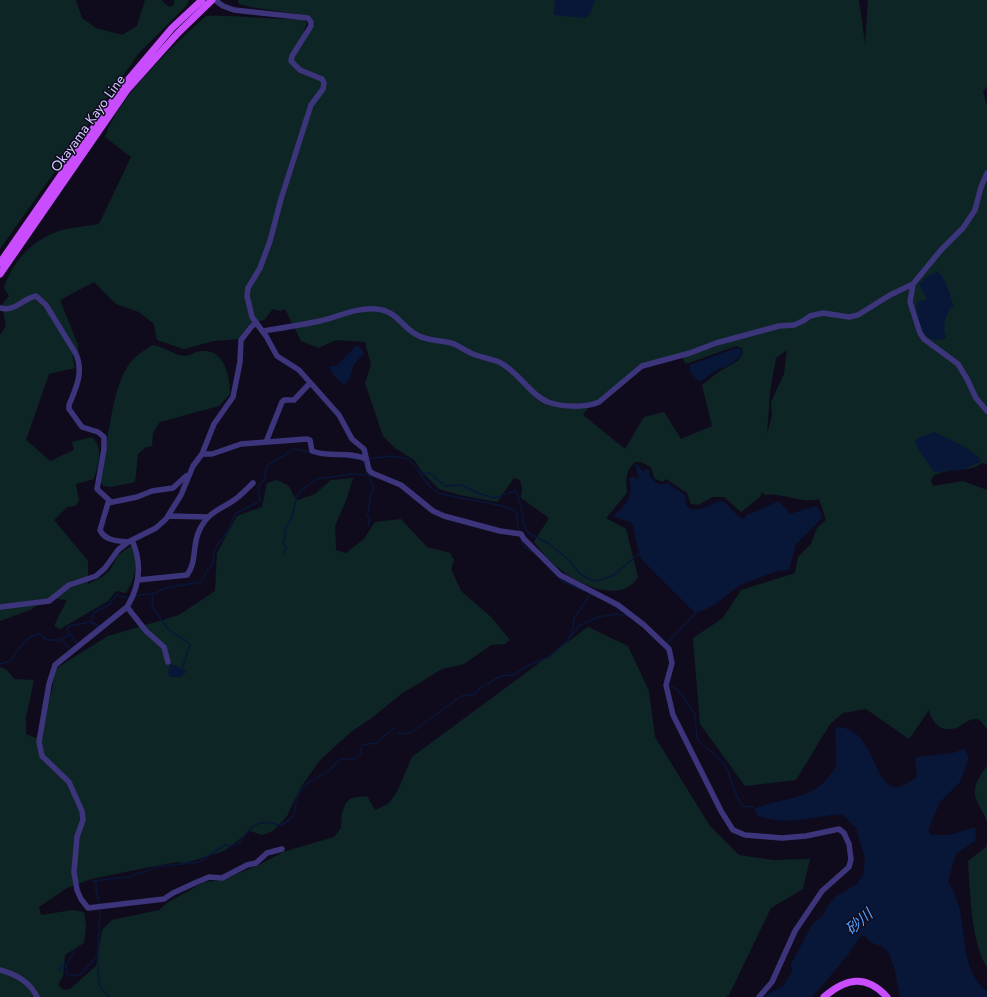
<!DOCTYPE html>
<meta charset="utf-8">
<style>
body{margin:0}
canvas{display:block;background:#0f0b1c}
</style>
<canvas width="987" height="997"></canvas>
<script>
const ctx = document.querySelector('canvas').getContext('2d');
ctx.lineJoin = 'round';
function paint(path, color) { ctx.fillStyle = color; ctx.fill(path, 'evenodd'); }
function stroke(path, color, width, dash) { ctx.strokeStyle = color; ctx.lineWidth = width; ctx.lineCap = dash ? 'butt' : 'round'; ctx.setLineDash(dash || []); ctx.stroke(path); }
function drawText(font, color, halo, rows, align = 'center') {
  ctx.font = font + ' Jost,"Noto Sans JP",sans-serif'; ctx.lineWidth = 3; ctx.setLineDash([]); ctx.textBaseline = 'middle'; ctx.strokeStyle = halo; ctx.fillStyle = color; for (const [text, x, y, turn = 0] of rows) {
    ctx.save(); ctx.translate(x, y); ctx.rotate((+turn || 0) * Math.PI / 180); ctx.textAlign = isNaN(turn) ? turn : align; if (halo) ctx.strokeText(text, 0, 0); ctx.fillText(text, 0, 0); ctx.restore();
  }
}
paint(new Path2D(`
 M0 0H76L82 18 96 28 122 35 137 26 145 0H161L169 7 174 5V0H189L187 5 139 53 0 249Z
 M238 0H859L865 44 868 0H987V86L983 92 987 106V464L982 463C971 474 934 466 931 481L933 486 963 481 987 490V729C984 726 981 719 976 719 968 718 962 726 956 728 941 733 932 723 929 710L909 739 866 709 843 713 830 724 796 780 745 786 700 724 693 638 723 618 741 590 795 573 798 557 811 544 817 528 826 520 819 499C800 504 782 492 765 495L762 492 760 497 741 512 724 497H713L698 505 691 504 687 493 666 479 662 482 654 478 651 467 641 462H635C625 472 626 479 627 493L606 518 626 529 638 577C620 606 577 583 557 567 548 560 541 550 534 542L549 518 521 498 522 488 520 480 514 478 497 502 460 495 439 489 422 472 414 460 395 448 383 436 365 383 371 365 365 342 336 340 319 348 301 341 285 309 280 311 273 309 264 320 249 324 238 339 214 341 184 349 157 340 154 324 139 312 116 304 94 282 60 300 78 345V353L37 294C20 297 19 307 1 306L9 296 4 288C11 265 30 242 54 233 67 227 85 227 99 224L131 157 105 137C119 95 173 46 206 16 239 15 271 20 303 19L307 23 298 45 301 46 314 23 311 16 250 7 239 4ZM736 346 742 348 743 352 739 360 717 373 702 385 712 426 681 439 664 412 644 417 625 449 583 415 591 404 598 400 642 365 680 354 686 364ZM787 350 784 374 771 402 772 415 767 435 770 391 776 358Z
 M35 299 41 302 72 352 75 368 49 374 26 440 50 461 74 450 72 442 92 437C104 449 98 464 94 479L76 484 79 501 75 506 67 507 54 520 88 561V584L102 577 110 570 118 555 131 546C140 560 135 579 126 593L116 591 108 601 60 629 54 626 67 600 49 598 30 610 0 621V335L6 326 3 311C20 310 21 302 35 299Z
 M152 345C163 346 173 355 184 356 191 356 195 351 202 351 225 349 230 377 230 394L219 406 160 422 153 433 152 446 146 447 138 454 135 482 111 487 103 486 100 479C108 448 111 387 130 363 135 356 145 350 152 345Z
 M353 478 347 498 335 526 336 550 346 553 364 539 375 522 401 519 427 547 450 553 454 560 451 569 461 591 492 618 510 640 505 644 491 645 464 664 442 669 401 694 373 717 351 732 320 760 301 787 287 816 273 831 262 835 250 831 224 851 185 863 177 862 155 866 91 879 67 888 39 907 41 915 73 910 84 912 86 926 84 943 65 955 63 977 59 982V986L64 990 70 989 96 966 102 930 112 920 159 910 167 903 204 882 223 880 261 864 283 852 334 837 341 828 342 813 346 803 351 798 367 796 375 810 388 804 397 792 412 757 588 627 628 646 649 691 655 737 710 826 739 855 773 860 810 859 803 889 771 908 729 995 725 997H0V667L7 670 14 679 34 680 26 717V734L36 738 52 690 55 669 108 636 179 615 215 591 217 553 237 516 262 507 267 483 277 480 289 486 293 495 298 500 315 494 331 480Z
 M987 766V822C985 814 980 809 977 801 971 787 979 777 987 766Z
 M987 842V967C971 944 970 890 968 861L986 847Z`), '#0e2526');
paint(new Path2D(`
 M555 0H595L590 14 585 18 554 15Z
 M935 271C946 274 950 297 954 307H951C945 317 942 326 946 337L941 340C937 340 932 340 929 338 920 332 914 312 917 302L927 299 919 284 926 277 935 273Z
 M356 346H359L364 353 354 364 350 378 345 385 334 376 329 366H336Z
 M736 348H740L742 351C739 364 722 367 712 373 707 376 704 380 699 382L690 372V365Z
 M934 432C945 437 979 451 981 462L961 470 934 472 918 448 915 441 918 438Z
 M637 464 644 473 645 469 649 470C650 480 657 487 667 483L685 495 686 505C696 517 709 503 721 501 730 504 735 517 744 519L747 515 779 501 790 514 816 506 820 510 822 518 796 544 789 570 777 571 740 585 714 605 704 610 695 613 642 560C636 548 637 537 632 523L613 516C625 508 635 493 629 479L633 476 636 479 639 478 635 465Z
 M170 664 184 669 186 672 181 677H170L168 673Z
 M837 727C884 728 870 818 917 776L915 760 917 757 953 753 964 749 969 757 960 782 940 802 928 830 931 835H950L975 827 976 840 956 854 948 881C954 891 957 900 960 910 965 936 963 975 987 991V997H900C896 982 896 964 887 951 881 942 870 947 865 935L860 937 848 955 812 997H763L784 985 792 971 791 964 812 925 825 913 827 907 835 897 857 884 863 875 865 859 856 828 842 814C810 816 790 827 758 816L754 809C780 797 813 801 830 775 832 772 835 769 836 765 837 753 835 741 835 730Z`), '#081638');
stroke(new Path2D(`
 M349 458 359 459
 M369 459 391 456 408 459C419 468 426 487 439 493 452 498 512 504 516 512 517 515 517 525 519 530
 M361 460C368 467 369 480 374 488 368 495 371 507 367 516L370 518 368 526
 M420 474 430 473 445 486 461 485 480 494 495 498 515 491C522 497 521 523 528 533L548 543 570 561 580 574 591 580 597 581 614 575 637 555 641 554
 M522 540 524 547 533 552
 M283 555 286 548 283 543 286 534 284 531 292 517 297 496 304 488 317 479 352 474 367 475
 M539 557 562 581 585 591
 M153 595 152 607 169 630 190 644 183 666
 M134 596 156 593 165 588 201 582 208 569 212 566 215 548 228 531 235 514 260 501 258 487 264 480 267 466C276 459 285 456 294 449L310 452
 M613 605 621 611
 M91 622 99 626
 M70 634 78 644
 M61 640 71 649
 M568 640 579 626 598 617 616 614 627 615
 M667 643 697 612
 M0 664 11 661C18 649 26 635 41 634L46 640H60L70 634 67 630 69 626C76 624 83 624 91 622L93 613 110 604 116 595 128 598 130 597
 M668 685 676 689 682 695 695 714 697 738C702 747 716 752 724 764 733 778 731 791 743 806L753 807
 M397 732 403 734 412 732 461 696 476 694 479 689 500 676 513 675 531 664 549 657 568 640 573 629 574 618 588 598 590 593
 M92 881 129 877C137 872 147 873 155 867L199 862 225 845 231 846 239 843C252 826 256 818 280 825 302 817 291 806 300 791 307 780 320 778 330 770 334 767 336 762 340 759H355L360 755 362 745 376 743 394 728
 M96 881V891L100 905
 M100 908C100 925 94 974 101 987 103 991 106 994 109 997
 M74 951 66 966 67 974C82 982 88 962 98 956
 M59 971 63 965 66 966`), '#081638', 1.5);
stroke(new Path2D(`
 M215 0 223 6 234 10 308 18 311 22V26L292 56 291 61 300 70 322 79 324 83 323 89 311 105 281 199 270 241 260 268 248 288 247 296 252 317 266 336 277 356 299 370 339 415 352 439 364 449 369 470 372 473 401 485 433 511 444 516 500 531 521 534 524 539 560 575 618 605 644 625 669 649 672 663 666 685 673 715 721 811 733 830 745 835 782 838 806 836 839 829 844 833 849 844 851 859 849 867 822 891 795 931 772 982 759 997
 M987 173 981 187 975 210 963 228 941 250 913 284 910 302 920 333 924 339 958 364 967 379 976 398 987 411
 M0 308C15 312 22 299 36 296L46 305 76 354C84 372 76 388 69 405V409L82 427 98 432 104 437V449L97 489 111 502
 M263 331C282 328 301 325 320 321 338 317 357 307 376 309 399 311 401 328 419 336 429 341 441 340 451 343 459 345 465 351 473 354 481 357 490 359 499 362 518 371 530 395 548 402 562 407 586 408 599 402L642 366 690 353 716 343 779 326 794 325 803 321 810 316 823 313 849 317 858 315 890 295 913 284
 M266 442 282 402 284 400H294L310 383
 M202 454H212L241 444 307 439 310 440 312 451C329 458 349 451 366 459
 M168 516 207 517
 M132 540C142 563 140 586 127 607L146 631 164 647 168 662
 M128 542C118 541 105 541 100 530L108 503 137 497 152 491 173 488 186 476
 M138 580 187 575C197 562 192 546 199 531 208 511 221 510 237 498 243 493 248 488 253 483
 M0 607 49 601 69 585 96 576 105 568 118 550 128 542 156 528 166 519 181 495 193 466 202 454 214 424 233 397 240 362 241 340 251 327 256 323
 M127 607 55 665 49 684 39 742 42 756 69 782 82 811 83 820 77 837 74 872 77 890 81 899 88 908 164 899 173 893 197 882 209 877 222 878 247 865 256 863 267 853 282 849
 M0 970C15 974 30 982 37 997`), '#3d357c', 5.5);
stroke(new Path2D(`
 M0 263 122 87 172 28 202 0
 M0 274 127 90 178 33 212 0
 M824 997C846 978 866 974 887 997`), '#c94dff', 7);
drawText('14px', '#d0c6ff', '#0f0b1c', [
 ["Okayama Kayo Line",89,124,-54]
]);
drawText('italic 15px', '#54a3ff', '#0f0b1c', [
 ["砂川",860,923,-41]
]);
</script>
